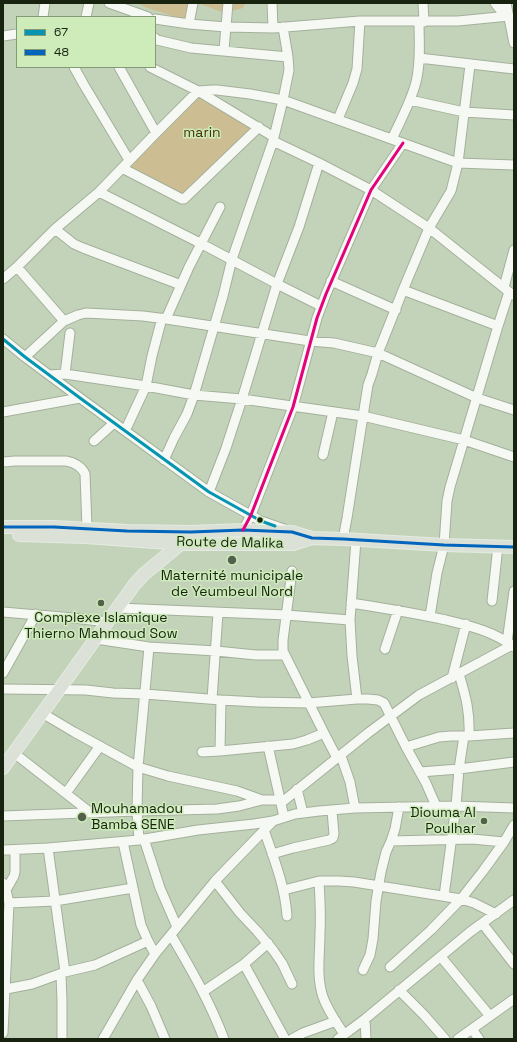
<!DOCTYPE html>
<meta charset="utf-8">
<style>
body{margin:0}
#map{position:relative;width:517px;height:1042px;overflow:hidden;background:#c3d3b9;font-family:"Space Grotesk",sans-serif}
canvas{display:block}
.frame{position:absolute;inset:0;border:4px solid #17220f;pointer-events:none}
.legend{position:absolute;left:16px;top:16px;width:140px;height:52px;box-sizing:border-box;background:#ceecba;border:1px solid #859b76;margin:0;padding:5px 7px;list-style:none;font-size:12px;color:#17220f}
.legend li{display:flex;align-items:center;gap:8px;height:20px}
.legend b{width:20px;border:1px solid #859b76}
</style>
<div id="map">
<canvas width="517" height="1042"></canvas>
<div class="frame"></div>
<ul class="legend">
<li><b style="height:5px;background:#0395b1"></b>67</li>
<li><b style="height:5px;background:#0065bd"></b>48</li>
</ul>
</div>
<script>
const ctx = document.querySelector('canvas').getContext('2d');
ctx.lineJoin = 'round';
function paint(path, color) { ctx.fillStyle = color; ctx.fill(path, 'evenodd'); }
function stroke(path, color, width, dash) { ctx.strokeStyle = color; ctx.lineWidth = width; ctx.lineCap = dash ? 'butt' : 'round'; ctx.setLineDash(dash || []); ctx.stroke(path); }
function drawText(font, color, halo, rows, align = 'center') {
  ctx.font = font + ' "Space Grotesk",sans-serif'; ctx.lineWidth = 3; ctx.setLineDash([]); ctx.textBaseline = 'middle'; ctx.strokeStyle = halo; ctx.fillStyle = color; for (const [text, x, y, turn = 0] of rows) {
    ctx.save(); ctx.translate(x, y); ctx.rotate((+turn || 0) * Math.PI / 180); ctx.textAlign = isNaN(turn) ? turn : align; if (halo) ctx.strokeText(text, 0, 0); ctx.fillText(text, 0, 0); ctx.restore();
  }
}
paint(new Path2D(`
 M137 3H190L186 20 147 8Z
 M198 3H245L243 8 224 13Z
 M197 94 255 125 183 195 126 164Z`), '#cdbd93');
const minor = new Path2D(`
 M109 3 148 17
 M272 3 273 28
 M423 3 424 22
 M495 3 505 16
 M506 3 514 43
 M43 17 45 3
 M86 17 89 3
 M155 19 189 24 226 27 273 28 360 21H458L509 16
 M189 24 193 3
 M3 36 17 34
 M155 38 157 40 191 48 288 57
 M224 50 228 3
 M419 58 514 69
 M74 67 84 85 129 160
 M119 67 156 133
 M150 67 198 91 274 137
 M410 100 464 112 514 115
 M338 119 353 83 357 69 360 21
 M392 139C400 121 411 102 416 82 421 62 419 41 419 22
 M273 141 319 163 371 190 429 228 513 295
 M122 168 182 199H184L259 127
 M99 192 202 244 277 284 321 306
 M55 229 74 244 83 248 181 285
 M17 267 64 321
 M3 279 17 267 55 229 99 192 156 133 198 91 213 90H217L250 94 283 100 458 163 514 165
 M331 281 396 310
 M504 287 514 250
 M403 290 498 326
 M166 319 189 267 220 207
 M3 339 25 357 80 398 209 492 261 521 284 529
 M25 357 64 321 78 315 86 313 143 316 166 319 310 341 334 343 378 353 477 398 514 410
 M65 374 70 333
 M49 375 65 374 146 386 194 395 242 399 363 416 464 440 514 457
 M3 412 80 398
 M125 431 146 386 152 356 162 318
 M94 441 114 423
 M323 455 333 412
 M164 460 174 438 187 414 194 395 223 296 232 259 273 141 283 100 289 70 288 57 283 27
 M3 462 15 461H66C74 462 82 467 85 474L87 528
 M209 492 226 448 242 399 277 284 299 227 319 163
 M243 530 251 515 293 407 317 318 326 294 371 190 403 143
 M343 539 347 518 363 416 368 385 372 374 378 353 403 290 429 228 451 191 458 163 470 65
 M356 540 350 620 352 656 357 699
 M292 571 283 640V651L324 733 337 758
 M492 601 498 546
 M351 603C383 608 414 613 446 620 470 626 493 631 514 647
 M118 608 286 615 350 620
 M3 612 73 618 108 622
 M430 616 437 573 444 545 447 501 450 487 498 326 509 292
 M96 639 149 647 216 651 256 655H285
 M507 642 514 591
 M385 649 398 610
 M3 673 36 614
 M459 674C466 697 470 712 469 736
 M452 678 466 624
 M3 689 86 690 113 693 145 694 221 700 257 702 308 703 357 699H368L378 700 384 703 406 747 426 783 436 806
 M212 699 218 613
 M42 713 74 732 138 767 168 776 237 791 262 800H280
 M268 746 284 817
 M406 747 439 737 451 736H469L514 733
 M220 751 221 700
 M202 752 220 751 293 744 307 740 324 733
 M14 753 91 813
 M341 756 350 782 355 808
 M420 772 459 769 514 762
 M297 789 303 813
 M66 793 100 746
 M281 803 368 733 419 695 514 644
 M3 816 137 811 217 809 239 806 262 800
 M264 830C274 859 285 886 287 916
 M144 839 160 888 177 927
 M139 840 137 811 138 767 149 647
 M391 841 472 839 504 842
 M123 842 141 925 148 941 155 954
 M48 848 65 972
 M3 850 48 848 139 840 198 830 254 824 273 821 295 814 319 811 355 808 456 806 514 808
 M272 854 293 848 329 840 333 838 334 834 332 811
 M215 881 240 913 257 931 273 950 282 963 292 984
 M319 881C320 898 321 915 320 933 320 955 316 976 323 997 328 1011 336 1022 344 1034
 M3 883 6 890 9 903 3 1033
 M6 890 14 876 15 872V850
 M284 890 319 881H339L354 882 461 899 474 903 496 914
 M444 896 456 806 459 769 464 736
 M9 903 55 901 133 888
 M482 923 514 964
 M171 935C191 969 210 1002 224 1039
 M441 957 490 1016
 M244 964 285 1039
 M390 967 431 930 461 899 483 871 504 842 514 825
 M363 970 370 955 373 939 376 901 381 872 386 852 391 841 395 829 399 807
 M61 974 62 1001V1039
 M137 980 151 1006 165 1039
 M6 989 32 984 65 972 95 965 148 941
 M399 990 424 1015 445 1039
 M204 991 244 964 268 943
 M365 1019 366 1039
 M472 1029 479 1039
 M103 1039 137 980 155 954 215 881 273 821
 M292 1039 303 1033 336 1021
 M338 1039 365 1019 470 932 514 900
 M458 1039 514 999`);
const major = new Path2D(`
 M3 527H54L127 531 191 532 243 530 292 532 312 538 343 539 444 545 514 547
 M19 535 86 537 182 544H293L312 538
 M3 768 134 585 144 574 183 542`);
stroke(minor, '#a4b09b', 11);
stroke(major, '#e4ebe0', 14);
stroke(minor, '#f6f8f4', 9);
stroke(major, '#dce1d8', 12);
stroke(new Path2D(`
 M3 339 25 357 80 398 209 492 261 521 275 526`), '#0395b1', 3);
stroke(new Path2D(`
 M3 527H54L127 531 191 532 243 530 292 532 312 538 343 539 444 545 514 547`), '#0065bd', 3);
stroke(new Path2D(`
 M243 530 251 515 293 407 317 318 326 294 371 190 403 143`), '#e5007d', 3);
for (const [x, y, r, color] of [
 [260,520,3.5,"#17220f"],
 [232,560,5,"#53604a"],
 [101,603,4,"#53604a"],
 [82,817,5,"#53604a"],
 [484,821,4,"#53604a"]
]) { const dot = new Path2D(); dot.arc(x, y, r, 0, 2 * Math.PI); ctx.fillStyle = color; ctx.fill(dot); stroke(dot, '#ceecba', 1.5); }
drawText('14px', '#482f07', '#ceecba', [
 ["marin",202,133]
]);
drawText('14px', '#17220f', '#ceecba', [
 ["Route de Malika",230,543,1]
]);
drawText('14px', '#17220f', '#ceecba', [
 ["Maternité municipale",232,576],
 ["de Yeumbeul Nord",232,592],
 ["Complexe Islamique",101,618],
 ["Thierno Mahmoud Sow",101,634],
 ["Mouhamadou",91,809,"left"],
 ["Bamba SENE",91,825,"left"],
 ["Diouma Al",476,813,"right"],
 ["Poulhar",476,829,"right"]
]);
</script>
